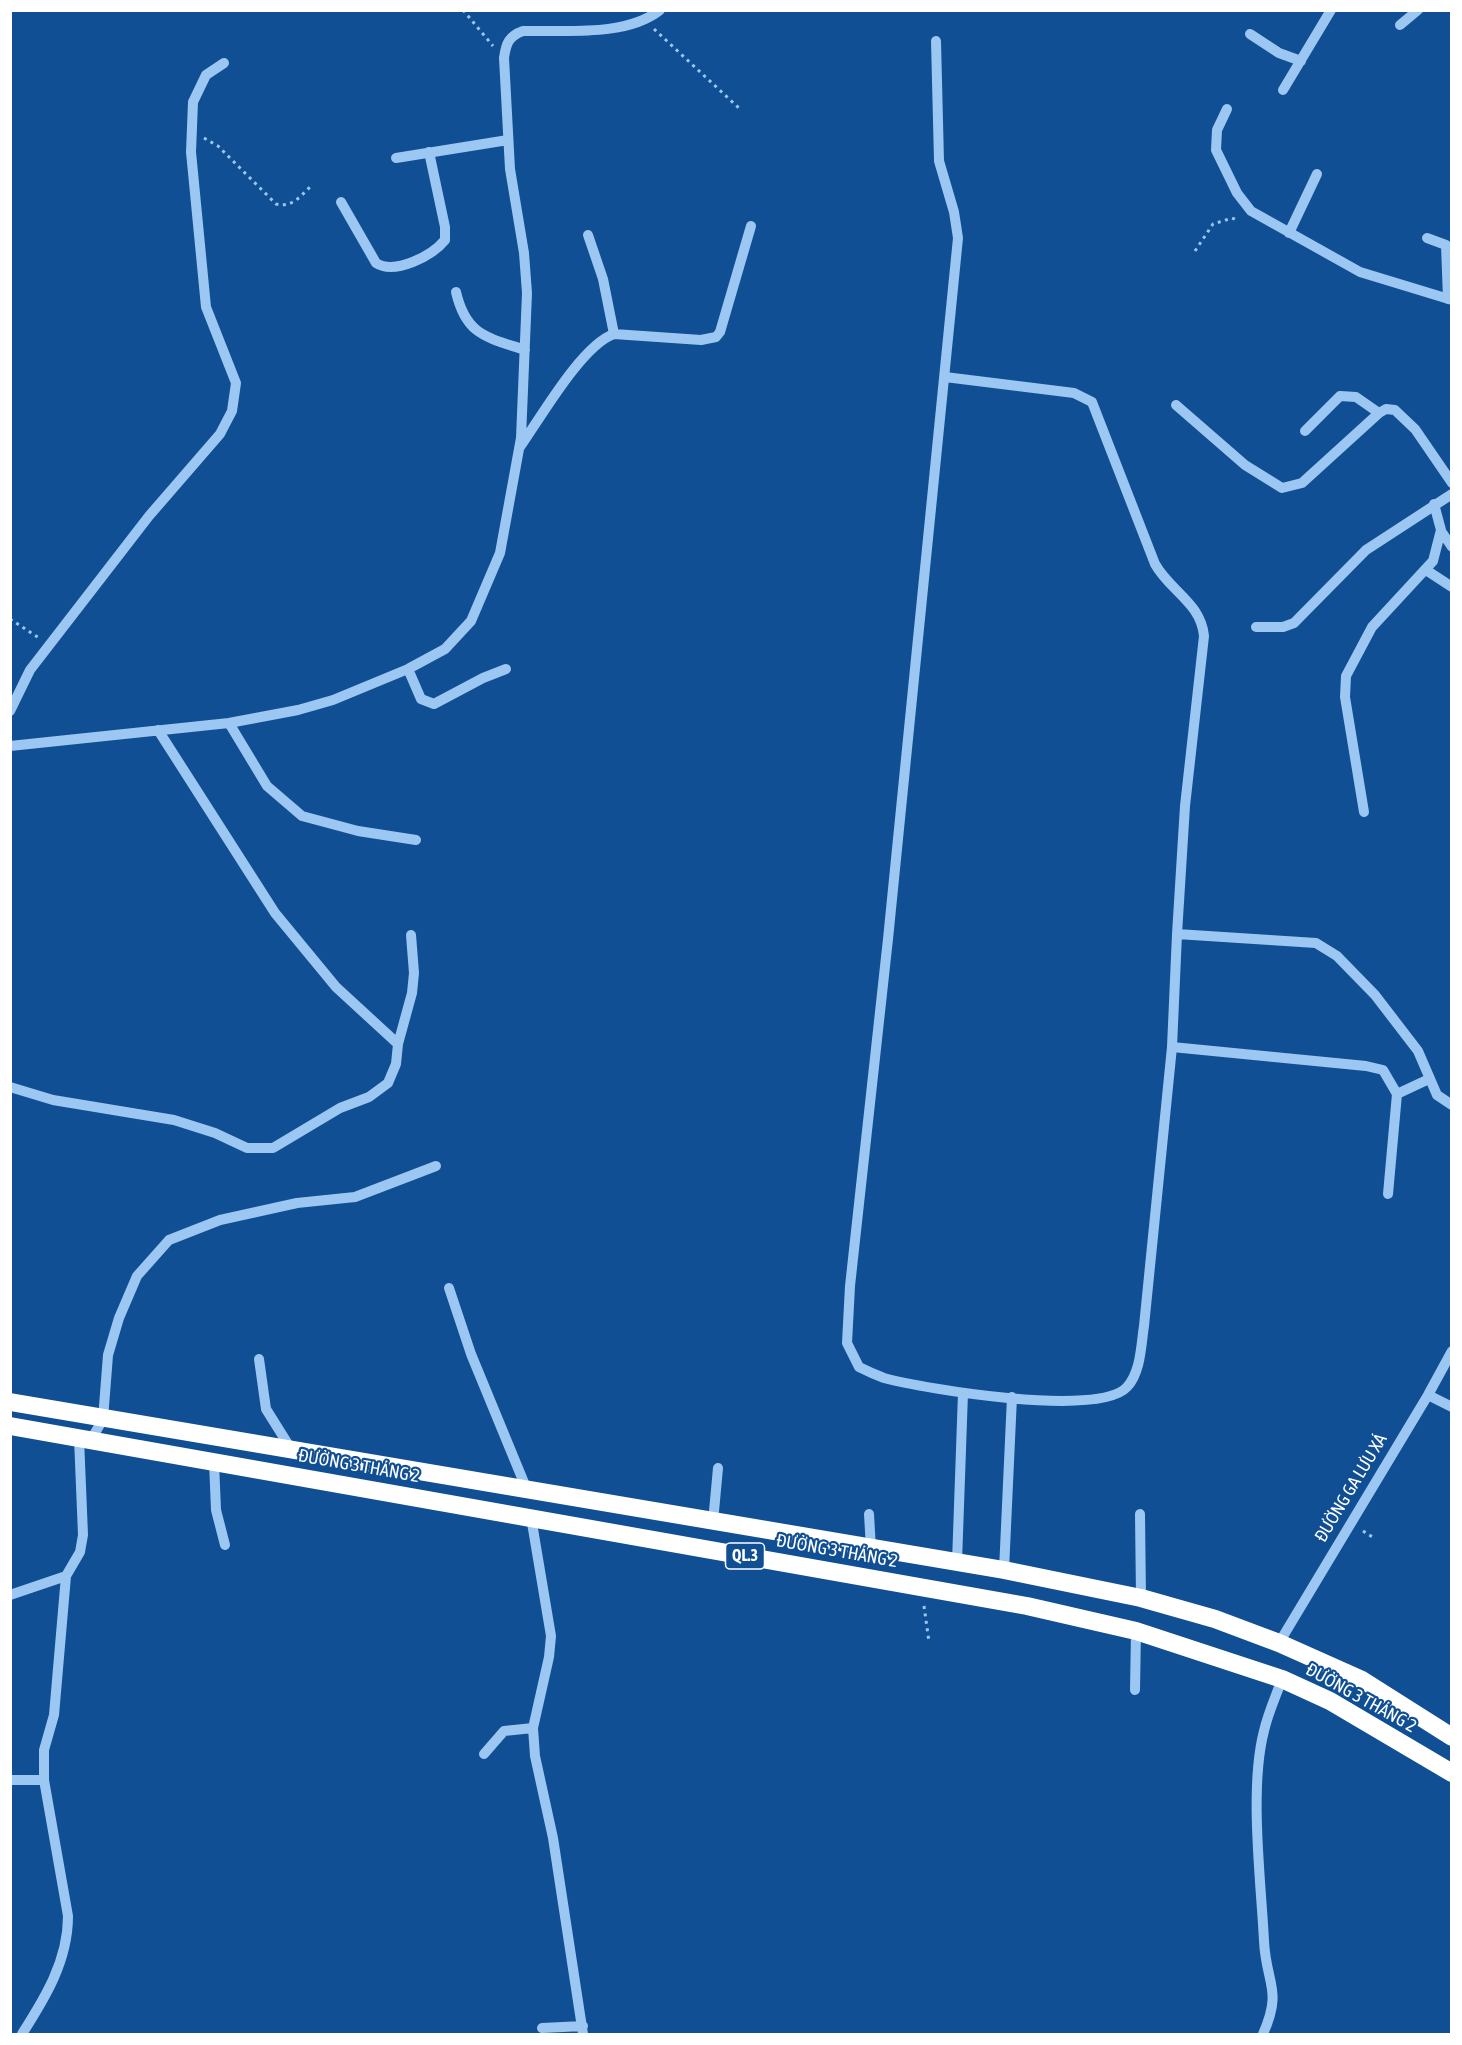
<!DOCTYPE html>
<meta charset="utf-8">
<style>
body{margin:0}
#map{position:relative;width:1462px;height:2045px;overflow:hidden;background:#104f93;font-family:"Asap Condensed",sans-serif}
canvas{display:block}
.frame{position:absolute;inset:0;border:12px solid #fff;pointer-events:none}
</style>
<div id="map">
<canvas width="1462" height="2045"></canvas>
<div class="frame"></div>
</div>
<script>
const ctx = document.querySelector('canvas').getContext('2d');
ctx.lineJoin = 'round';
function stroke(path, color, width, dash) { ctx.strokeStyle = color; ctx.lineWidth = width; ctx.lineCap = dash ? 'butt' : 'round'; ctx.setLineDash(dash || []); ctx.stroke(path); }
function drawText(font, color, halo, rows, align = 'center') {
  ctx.font = font + ' "Asap Condensed",sans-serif'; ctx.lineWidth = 4.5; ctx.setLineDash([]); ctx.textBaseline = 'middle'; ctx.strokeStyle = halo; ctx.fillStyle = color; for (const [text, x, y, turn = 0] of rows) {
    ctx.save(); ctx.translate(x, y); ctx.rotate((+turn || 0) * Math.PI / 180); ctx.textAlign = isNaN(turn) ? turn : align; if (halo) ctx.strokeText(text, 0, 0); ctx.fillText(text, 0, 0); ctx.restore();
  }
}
stroke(new Path2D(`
 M463 10 493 46
 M654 29 741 110
 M204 138 218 146 276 204C291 208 300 197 310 187
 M1195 251 1213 224 1232 218 1239 221
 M10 619 39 638
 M1363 1531 1374 1538
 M924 1606 929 1642`), '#9cc7f3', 3, [3, 4.5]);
stroke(new Path2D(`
 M1400 25 1418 10
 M1250 34 1279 53 1301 61
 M936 41 939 161 954 212 958 238 888 939 850 1286 847 1343 859 1367C867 1371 876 1375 884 1378 925 1389 1099 1418 1127 1387 1141 1372 1141 1345 1144 1326L1172 1047 1177 934 1316 943 1337 956 1375 995 1418 1051 1437 1095 1452 1105
 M1283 90 1331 10
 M1227 109 1217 130 1216 150 1237 193 1251 211 1360 272 1452 300
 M396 158 508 140
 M341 202 376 263C395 275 432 256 445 240V227L429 152
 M1289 233 1317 174
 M588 235 603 279 614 334
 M1427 238 1446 245 1448 299
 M456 292C466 335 486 337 525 350
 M945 377 1074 393 1092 402 1155 564C1170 591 1201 603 1204 636L1185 806 1177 934
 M1176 405 1245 465 1282 488 1302 483 1379 413 1386 409 1395 410 1415 429 1452 483
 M1305 431 1340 396 1356 397 1379 413
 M520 447C541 417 582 345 614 334L701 340 716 337 720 332 751 226
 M1441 531 1452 547
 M1426 570 1452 587
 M1256 627H1283L1294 623 1366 550 1452 494
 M408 669 421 699 434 704 483 678 506 669
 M10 711 30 670 149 516 220 434 232 411 236 383 206 307 191 152 193 102 206 75 224 63
 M229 723 267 786 302 816 358 831 416 840
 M158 730 275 913 336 987 398 1044
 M10 746 229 723 298 710 333 700 408 669 445 649 471 621 500 553 521 438 527 293 524 253 510 169 504 58C506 43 509 36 523 31 565 30 626 37 660 10
 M1364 812 1345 697 1346 676 1372 627 1433 561 1441 530 1434 504
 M1172 1047 1366 1066 1383 1070 1397 1094 1388 1194
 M10 1087 53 1100 174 1120 215 1133 247 1148H273L340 1108 369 1097 388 1083 396 1064 398 1044 412 993 414 973 411 935
 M1397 1094 1429 1079
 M449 1288 471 1354 527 1490
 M259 1359 266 1409 291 1449
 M1428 1395 1452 1407
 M91 1440 103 1419 108 1355 119 1318 137 1276 169 1240 220 1220 297 1203 355 1197 436 1166
 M214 1462 216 1510 225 1545
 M869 1514 871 1549
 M1140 1514 1141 1598
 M531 1517 551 1636 549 1657 533 1728 535 1756 553 1838 583 2034
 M713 1522 718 1468
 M957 1562 963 1393
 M1004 1570 1012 1397
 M10 1595 66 1576
 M1279 1643 1428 1395 1452 1351
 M1135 1690 1136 1631
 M484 1754 504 1731 533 1728
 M10 1780H44
 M542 2028 583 2026
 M22 2034C45 1998 68 1961 68 1916L44 1780V1750L54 1715 66 1576 80 1552 83 1535 79 1438
 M1263 2034C1283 1989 1266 1984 1264 1941 1261 1881 1249 1788 1264 1731 1268 1713 1276 1696 1282 1679`), '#9cc7f3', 10);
stroke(new Path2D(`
 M10 1402 1004 1570 1141 1598 1215 1619 1279 1643 1362 1680 1452 1737
 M10 1426 1027 1606 1136 1631 1282 1679 1330 1701 1452 1773`), '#fff', 18);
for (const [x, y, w] of [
 [745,1556,39]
]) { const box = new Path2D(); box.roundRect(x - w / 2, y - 13, w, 26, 4.5); ctx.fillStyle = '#104f93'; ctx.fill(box); stroke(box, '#fff', 1.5); }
drawText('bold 16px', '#fff', null, [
 ["QL.3",745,1556]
]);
drawText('18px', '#fff', '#104f93', [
 ["ĐƯỜNG 3 THÁNG 2",359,1466,10],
 ["ĐƯỜNG GA LƯU XÁ",1351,1488,-59],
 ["ĐƯỜNG 3 THÁNG 2",837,1551,10],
 ["ĐƯỜNG 3 THÁNG 2",1361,1698,29]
]);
</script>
